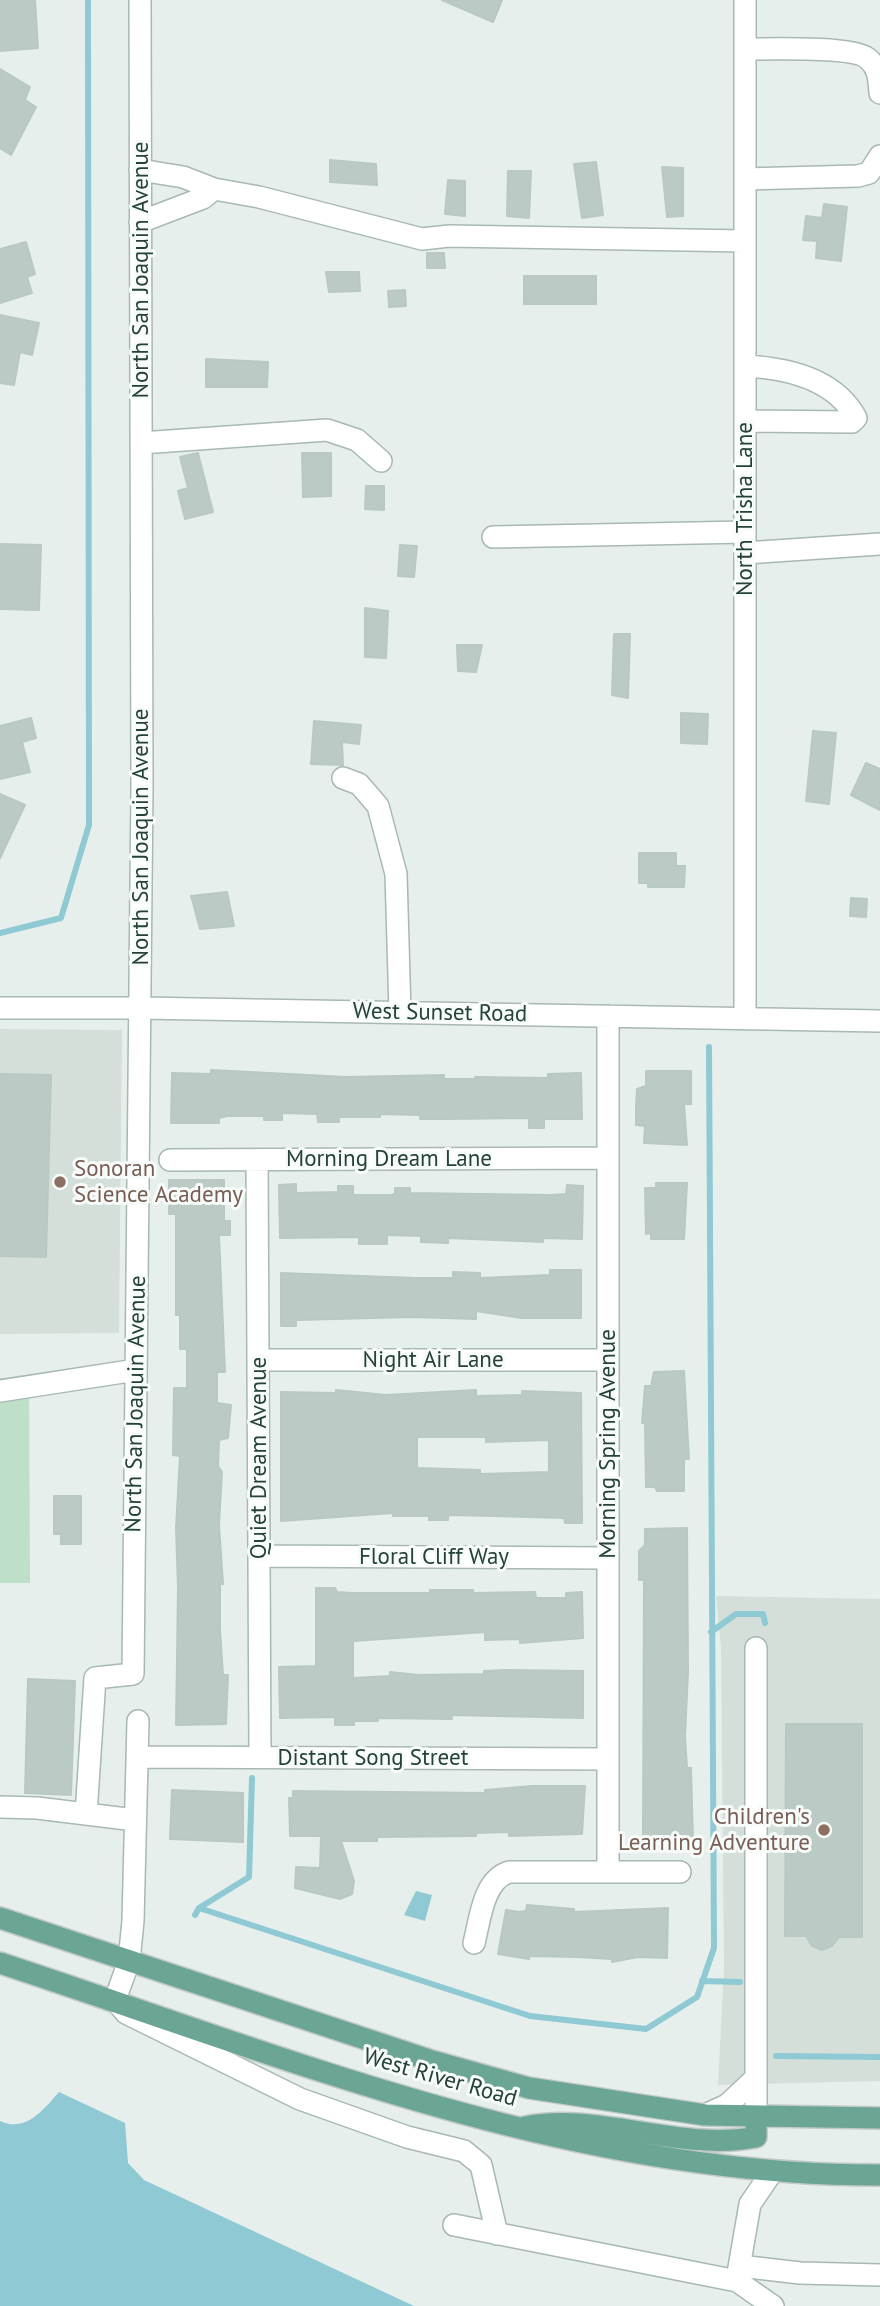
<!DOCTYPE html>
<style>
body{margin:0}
canvas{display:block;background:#e6efeb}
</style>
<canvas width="880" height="2306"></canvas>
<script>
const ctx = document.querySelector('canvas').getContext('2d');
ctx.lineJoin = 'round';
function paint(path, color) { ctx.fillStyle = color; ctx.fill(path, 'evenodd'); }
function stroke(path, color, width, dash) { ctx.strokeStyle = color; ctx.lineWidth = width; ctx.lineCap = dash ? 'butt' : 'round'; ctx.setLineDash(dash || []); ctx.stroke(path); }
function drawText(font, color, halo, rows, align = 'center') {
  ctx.font = font + ' "PT Sans",sans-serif'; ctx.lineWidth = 6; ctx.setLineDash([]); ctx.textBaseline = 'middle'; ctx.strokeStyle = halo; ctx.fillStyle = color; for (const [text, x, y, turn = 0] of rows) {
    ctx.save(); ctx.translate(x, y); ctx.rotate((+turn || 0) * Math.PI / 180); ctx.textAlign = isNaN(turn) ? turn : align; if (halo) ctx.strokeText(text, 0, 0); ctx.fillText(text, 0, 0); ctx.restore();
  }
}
paint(new Path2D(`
 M0 1029 122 1030 119 1333 0 1334Z
 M716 1596 880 1599V2081L718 2085 724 1968 721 1647Z`), '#d4dfda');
paint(new Path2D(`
 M0 1378H29L30 1583H0Z`), '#bfe0c8');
paint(new Path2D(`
 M416 1891 432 1895 425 1921 404 1915Z
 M59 2092 125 2123 128 2163 144 2180 414 2306H0V2121C26 2133 43 2110 59 2092Z`), '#8ec9d4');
stroke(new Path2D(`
 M0 933 61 918 89 825 88 0
 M711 1632 736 1614H763L765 1623
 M199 1908 249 1877 252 1778
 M195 1915 199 1908 530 2016 646 2029 697 1997 714 1948 709 1047
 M702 1981 740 1982
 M776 2056 880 2057`), '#8ec9d4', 6);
const building = new Path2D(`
 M0 0H35L38 48 0 51Z
 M442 0H502L493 22Z
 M0 69 30 87 25 100 36 107 11 155 0 148Z
 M330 160 376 164 377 185 330 182Z
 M596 162 603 215 582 218 574 164Z
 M662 167 683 168V216L667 217Z
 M508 171H531L529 218 507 216Z
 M448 180 465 181V216L445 214Z
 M824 204 847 207 841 261 816 258 817 241 803 240 806 216 822 218Z
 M26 242 35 274 27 277 32 293 0 303V249Z
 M427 253H444L445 268H427Z
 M326 272H359L360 291 329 292Z
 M524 276H596V304H524Z
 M405 290 406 306 389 307 388 291Z
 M0 315 39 323 32 355 20 352 14 385 0 383Z
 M206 359 268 362 267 387H206Z
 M198 453 213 512 185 519 178 491 188 488 180 457Z
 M302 453H331V496L303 497Z
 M366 486H384V510L365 509Z
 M0 544 41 545 39 610 0 609Z
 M400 545 417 546 414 577 398 576Z
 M365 608 388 611 386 658 365 657Z
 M614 634H630L628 698 612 695Z
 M457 645H482L476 672 458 671Z
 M681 713 708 714 707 744 681 743Z
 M31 718 36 738 22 742 30 772 0 779V726Z
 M314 721 361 725 359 744 342 742 343 765 311 764Z
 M813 731 836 733 829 804 806 801Z
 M866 763 880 769V810L851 795Z
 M0 794 25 805 0 858Z
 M639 853H676V866H685L684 887H648V883H639Z
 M227 892 234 926 200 929 191 896Z
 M851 898 867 899 866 917 850 916Z
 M211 1070 346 1077 444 1075V1079H475V1077L548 1078V1074L581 1073 582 1119H544V1128H529V1118L443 1119H420V1115L380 1114V1117H339V1122H318L317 1114 282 1113V1120H264V1116H227L219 1118V1123H171L172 1073 211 1074Z
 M646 1071H691V1104H684L687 1145 644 1143 645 1126 636 1125V1109L637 1089 646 1086Z
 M0 1074 51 1075 46 1257 0 1256Z
 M169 1180H224V1221H230V1235H219L225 1372H217V1403L231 1405 228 1438 219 1440 218 1466 222 1472 219 1525 223 1584H220V1629L223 1675H228L226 1724 176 1725 178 1588 176 1528 180 1456 173 1455 174 1388H187V1349H180V1315H176V1214H169Z
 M656 1183H687L684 1239H651V1233L646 1234 645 1188H656Z
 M296 1184V1193L338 1192V1186H353V1195H391L395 1194V1188H410V1193L551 1195 566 1194 567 1185 583 1186 582 1239 543 1238V1242L448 1238V1243L421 1242V1236L387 1235V1244H359V1237L280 1238 279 1185Z
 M550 1270H581V1318H521L476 1311V1319L411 1317 296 1320V1326H281V1273L416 1278H453V1272L480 1273V1278L550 1275Z
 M684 1371 689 1459H684V1491H657L655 1487H646L645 1423H642L645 1386H651L654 1372Z
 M336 1390 386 1395 476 1390V1396L522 1395V1391L581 1393 582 1523H565L564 1518 494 1516 448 1515V1520H429V1516H393V1513L281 1521V1392L336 1393ZM417 1437H486V1442L549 1440V1472L480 1474V1470L417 1468Z
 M54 1496H81V1544H61V1534H54Z
 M687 1528 688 1672 685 1736 687 1768H691L693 1842 643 1841 644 1580H639V1551L645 1545V1529Z
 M316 1588H335L337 1592 352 1593H430V1590H473V1593L535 1592 536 1598H566V1593L582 1592 583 1638 520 1643V1639L485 1640V1632L353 1641V1678L390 1676V1672L419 1675 484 1674V1671L507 1670 583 1671V1718L451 1715 452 1719 378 1718V1721H354V1725H335V1717L280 1718 279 1667 316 1666Z
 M28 1679 75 1681 71 1795 25 1793Z
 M786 1724H862V1937H839L832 1946 822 1950 812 1946 806 1936H785Z
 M532 1786H585L582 1834 509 1836V1832L476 1833V1836L377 1837V1841H341L354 1881 352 1894 340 1899 295 1888 296 1867 320 1868 321 1836H290L289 1798H293V1791L485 1793V1790Z
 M172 1790 243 1793V1842L170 1839Z
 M527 1905 574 1909V1912L668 1908 667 1958 638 1957 612 1962V1959L577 1957 529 1956V1959L498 1954 506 1910 519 1912 526 1911Z`);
paint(building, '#bbcac4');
stroke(building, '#b8c9c2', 2);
const minor = new Path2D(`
 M745 49C769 49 852 46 867 58 879 67 879 80 880 93
 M140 170 183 177 214 189 203 198 140 222
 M745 179 858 176 869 173 880 156
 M214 189 259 197 422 239 449 236 745 241
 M745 421 852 422 856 418C835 379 786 368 745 366
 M141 443 327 430 357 440 381 461
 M493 537 745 532
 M745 553 880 544
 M343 778 359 784 378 806 396 874 400 1012
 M0 1008H141L880 1021
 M745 1019V0
 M170 1160 608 1158
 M257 1160 260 1757
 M258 1360H608
 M0 1391 136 1370
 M259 1556 608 1558
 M756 1648V2078
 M138 1721 133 1921 129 1961 115 2000 126 2013 300 2099 407 2137 464 2151 481 2165 497 2234
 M137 1757 608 1759
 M0 1807 37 1808 135 1820
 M86 1814 95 1678 133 1674 142 787 140 0
 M608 1872V1016
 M474 1943C480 1920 483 1880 509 1872H680
 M705 2115 727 2105 756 2078V2118
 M454 2225 737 2281 773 2306
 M740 2266 800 2273 880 2275
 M737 2279 750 2204 772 2172`);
const major = new Path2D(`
 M0 1918 429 2060 529 2088 705 2115 880 2118
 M0 1963C289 2058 571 2176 880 2175
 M525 2127C598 2112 680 2152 756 2137V2118`);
stroke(minor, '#a8b8b2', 24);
stroke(major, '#c2cac8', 24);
stroke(minor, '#fff', 21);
stroke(major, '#6aa596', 21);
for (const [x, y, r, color] of [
 [60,1182,7,"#8d6e63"],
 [824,1830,7,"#8d6e63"]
]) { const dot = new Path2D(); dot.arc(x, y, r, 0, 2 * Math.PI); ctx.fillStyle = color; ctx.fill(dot); stroke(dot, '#f7fbf9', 2.5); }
drawText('23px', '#24423a', '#f7fbf9', [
 ["North San Joaquin Avenue",141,270,-90],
 ["North Trisha Lane",745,509,-90],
 ["North San Joaquin Avenue",141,837,-90],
 ["West Sunset Road",440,1013,1],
 ["Morning Dream Lane",389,1159],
 ["Night Air Lane",433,1360],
 ["North San Joaquin Avenue",136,1404,-89],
 ["Morning Spring Avenue",608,1444,-90],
 ["Quiet Dream Avenue",259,1458,-90],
 ["Floral Cliff Way",434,1557],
 ["Distant Song Street",373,1758],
 ["West River Road",440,2078,16]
]);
drawText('23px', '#785e54', '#f7fbf9', [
 ["Sonoran",74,1169],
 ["Science Academy",74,1195],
 ["Children's",810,1817,"right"],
 ["Learning Adventure",810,1843,"right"]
], 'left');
</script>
